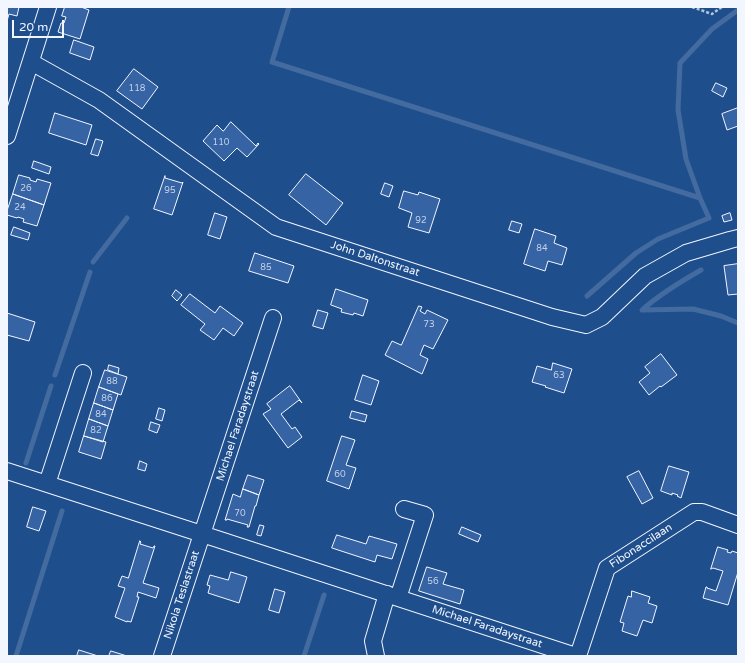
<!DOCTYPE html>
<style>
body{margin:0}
#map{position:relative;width:745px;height:663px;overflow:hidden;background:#1f4e8c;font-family:"Varela Round",sans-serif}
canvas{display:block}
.frame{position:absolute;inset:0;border:8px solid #f2f6ff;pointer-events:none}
.scale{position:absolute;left:12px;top:20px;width:52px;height:18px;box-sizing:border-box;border:2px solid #f2f6ff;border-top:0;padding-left:5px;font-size:12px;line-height:14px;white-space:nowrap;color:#f2f6ff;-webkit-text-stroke:3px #1f4e8c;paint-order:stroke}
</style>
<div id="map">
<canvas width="745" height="663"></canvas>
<div class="frame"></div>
<div class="scale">20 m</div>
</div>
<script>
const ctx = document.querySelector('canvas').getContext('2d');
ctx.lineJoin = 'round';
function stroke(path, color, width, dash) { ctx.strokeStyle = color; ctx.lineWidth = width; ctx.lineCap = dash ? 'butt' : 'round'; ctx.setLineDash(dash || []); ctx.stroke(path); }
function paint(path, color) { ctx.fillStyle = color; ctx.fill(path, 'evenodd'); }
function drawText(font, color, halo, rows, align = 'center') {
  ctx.font = font + ' "Varela Round",sans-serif'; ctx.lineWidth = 3; ctx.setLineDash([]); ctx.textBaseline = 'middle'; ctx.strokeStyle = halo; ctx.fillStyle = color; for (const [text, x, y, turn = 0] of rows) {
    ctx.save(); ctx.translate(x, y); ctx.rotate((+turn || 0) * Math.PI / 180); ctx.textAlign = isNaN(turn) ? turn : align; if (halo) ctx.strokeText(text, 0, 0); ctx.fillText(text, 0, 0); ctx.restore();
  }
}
stroke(new Path2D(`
 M289 7 272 62 700 198
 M93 262 127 218
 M701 270C680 282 660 294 642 310L693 309 721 316 738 323
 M587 296 636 253 658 239 709 218 700 198 686 159 678 110 680 63 712 29 738 10
 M55 375 90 272
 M26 463 51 386
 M16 656 62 511
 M304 656 324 595`), '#446ba0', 5);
const building = new Path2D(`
 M7 7H19L17 16 9 14 7 21Z
 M65 7H81L89 10 80 39 58 32 61 23H64L66 17 62 16Z
 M74 40 94 47 90 60 70 53Z
 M134 69 158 87 142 109 117 91Z
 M716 83 727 88 723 97 712 91Z
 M738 108V126L727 130 722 114Z
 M55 113 92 125 86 145 49 133Z
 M231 122 256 146 258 143 259 144 247 157 237 148 224 161 203 141 217 125 223 131Z
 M96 139 103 141 98 156 91 154Z
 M34 161 51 167 49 174 32 168Z
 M306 174 343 203 326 225 289 195Z
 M19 175 30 178V180L36 182 37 179 51 183 44 205 13 194Z
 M165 176V178L182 183 183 182 172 215 154 209Z
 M385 183 393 186 389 197 381 194Z
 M404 191 418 195 419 192 440 199 429 233 408 227 412 213 399 208Z
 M13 194 44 205 37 226 23 222 24 219 18 217 17 218 7 215V211Z
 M215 213 227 217 220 239 208 235Z
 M730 213 732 220 724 222 722 216Z
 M512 221 522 224 519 233 509 230Z
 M14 227 30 233 28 240 11 235Z
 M535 229 556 236 554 243 567 248 562 265 548 261 545 271 524 264Z
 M255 253 294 266 288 283 249 271Z
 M738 264V294L728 295 724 266Z
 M336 289 368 300 363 316 354 313 353 315 341 312 342 309 331 305Z
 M176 290 182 295 177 301 172 296Z
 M190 294 215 313 220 306 243 323 234 336 223 328 214 340 200 330 205 324 181 305Z
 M419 306 422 307 420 311 425 314 427 310 448 320 433 349 424 345 420 355 428 359 422 374 385 355 392 341 401 345Z
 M318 310 328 313 323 329 313 326Z
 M7 313 35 322 29 341 7 335Z
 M661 354 677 375 661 387 660 386 649 395 639 382 650 373 645 367Z
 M553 363 572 369 564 393 545 387 546 386 532 382 537 366 551 370Z
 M109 365 119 368 118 374 108 370Z
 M105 370 127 377 121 395 99 387Z
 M363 375 379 381 371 405 355 400Z
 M290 386 302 403 299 400 281 414 292 429 295 427 302 437 288 448 263 414 271 409 267 404Z
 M99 387 118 394 113 410 94 403Z
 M94 403 113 410 108 426 89 419Z
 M159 408 165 410 162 421 156 419Z
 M352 411 367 415 365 422 350 418Z
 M89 419 108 426 103 442 84 436Z
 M151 422 160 425 157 433 149 430Z
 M84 436 106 442 101 459 79 452Z
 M342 436 355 440 346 465 356 468 349 489 327 481Z
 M140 461 147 464 145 471 138 469Z
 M669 466 689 472 681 498 677 496 678 495 672 493V495L661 491Z
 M639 471 653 498 642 504 627 477Z
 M248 475 264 480 259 495 243 489Z
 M243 489 259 495 256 506H255L249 527H247L248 525 227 519V520H225L233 494 240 497Z
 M33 507 46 511 39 531 27 527Z
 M260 525 264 526 261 536 257 535Z
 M462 527 481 535 478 542 459 534Z
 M337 535 366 544 369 536 397 544 392 559 377 555 375 562 332 548Z
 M140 541 141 542 140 544 153 548 154 546H155L143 583 159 588 156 598 138 592 137 597H139L131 622 127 621V622L115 617 125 588 118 586 122 576 128 578Z
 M718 547 728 550 727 552 731 553 732 551 738 553V572L728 605 703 598 706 587H707V588L716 591 723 571 713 568 711 569Z
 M427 567 447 573 443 584 464 590 460 604 419 591Z
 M231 572 247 577 239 603 208 593 210 586 207 585 210 575 228 580Z
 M275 589 285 592 279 613 269 610Z
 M632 591 650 597 648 603 657 606 652 623 643 620 637 636 622 631 624 623 620 622 628 596 631 597Z
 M79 650 98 656H77Z
 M111 651 127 656H109Z`);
paint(building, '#3563a3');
stroke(building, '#f2f6ff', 1);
const street = new Path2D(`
 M31 62 99 100 276 227 552 317 586 325 602 317 645 276 686 253 730 240 738 238
 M7 136 48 7
 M7 471 202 534 576 656
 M47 484 83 373
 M398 598 425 515 404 509
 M162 656 273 318
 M376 656 373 641 387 594
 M578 656 607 568 694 512H702L738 525`);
stroke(street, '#f2f6ff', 18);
stroke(new Path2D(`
 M692 7 712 14 722 7`), '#b3c4dc', 2.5, [3, 2]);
stroke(street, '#1f4e8c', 16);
drawText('9px', '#c3d1e8', null, [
 ["118",137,89],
 ["110",221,143],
 ["26",26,189],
 ["95",170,191],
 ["24",20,208],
 ["92",421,221],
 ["84",542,249],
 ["85",266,268],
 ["73",429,325],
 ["63",559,376],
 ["88",112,382],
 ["86",107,399],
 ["84",101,415],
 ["82",96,431],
 ["60",340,475],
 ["70",240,514],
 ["56",433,582]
]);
drawText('11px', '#f2f6ff', '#1f4e8c', [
 ["John Daltonstraat",375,259,18],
 ["Michael Faradaystraat",238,426,-72],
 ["Fibonaccilaan",641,546,-33],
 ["Nikola Teslastraat",182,595,-72],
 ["Michael Faradaystraat",487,627,18]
]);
</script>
